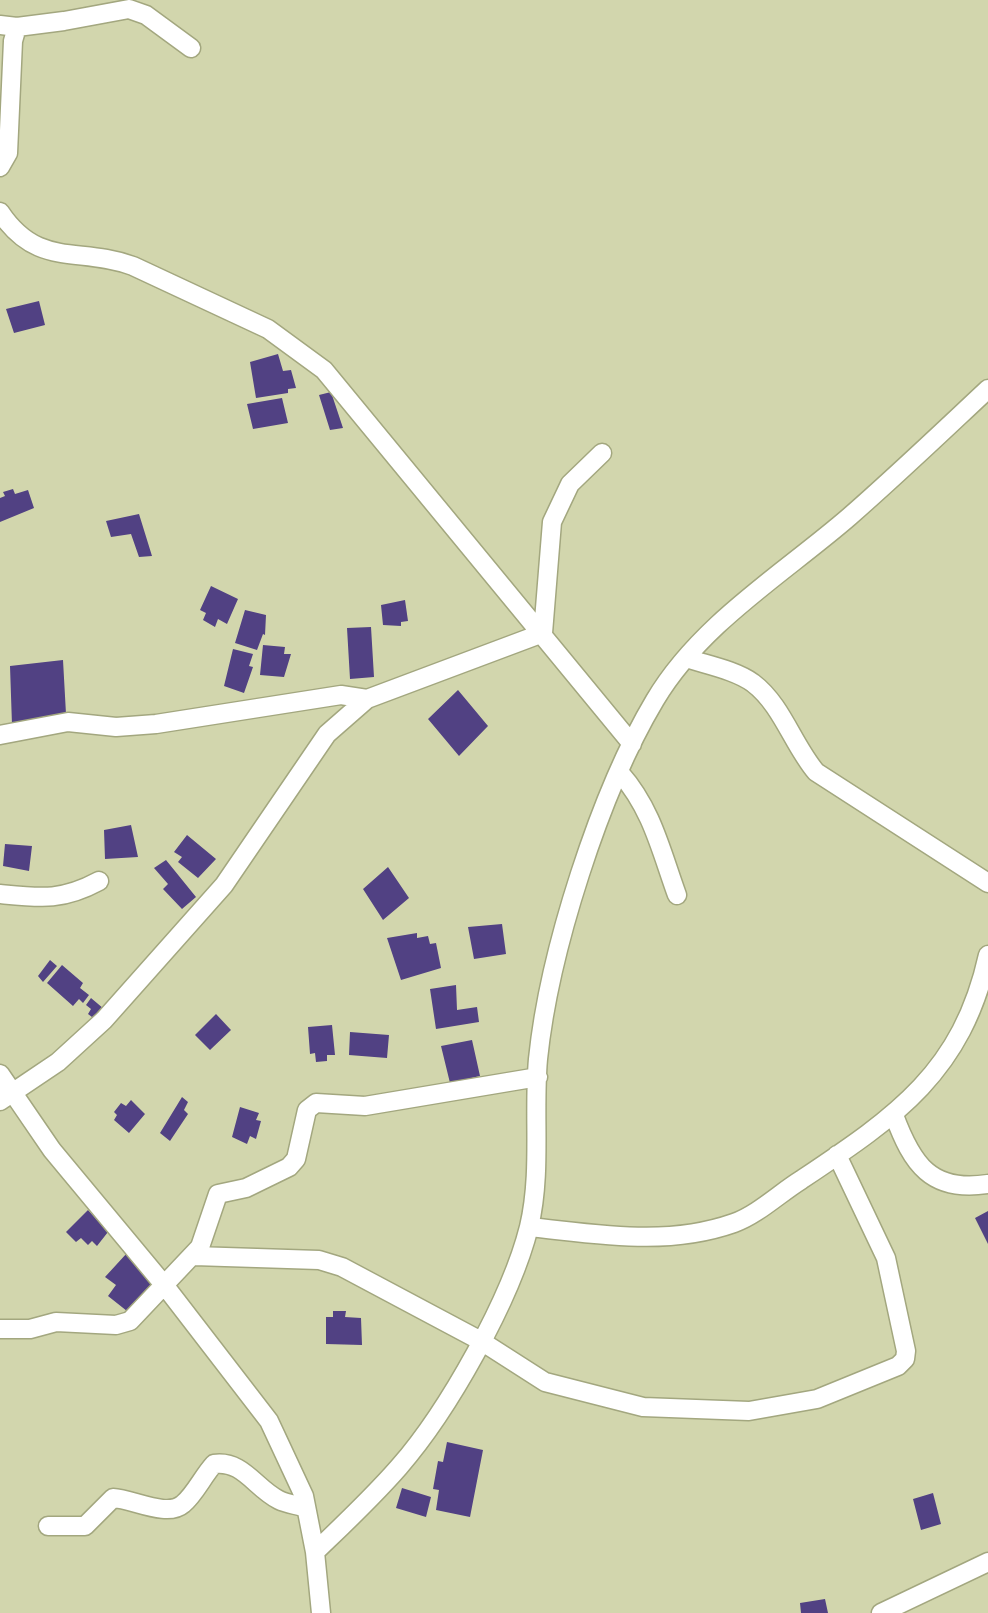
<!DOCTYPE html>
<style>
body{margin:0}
canvas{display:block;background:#d2d6ad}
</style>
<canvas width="988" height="1613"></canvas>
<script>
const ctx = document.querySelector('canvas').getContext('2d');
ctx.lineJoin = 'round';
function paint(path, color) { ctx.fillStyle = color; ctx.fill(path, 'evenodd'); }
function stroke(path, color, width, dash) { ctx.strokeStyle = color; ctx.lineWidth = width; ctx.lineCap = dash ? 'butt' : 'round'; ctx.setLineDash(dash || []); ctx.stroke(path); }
paint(new Path2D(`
 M39 301 45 325 14 333 6 309Z
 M278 354 283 371 291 370 296 388 288 389V393L256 398 250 362Z
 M331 392 343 428 330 430 319 395Z
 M282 398 288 423 253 429 247 404Z
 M13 489 15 494 28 490 34 508 0 522V498L5 496 3 492Z
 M139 514 152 556 139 557 131 534 111 537 106 521Z
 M211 586 238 599 227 624 218 619 215 627 203 620 206 613 200 610Z
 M405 600 408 621 401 622V626L383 625 381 605Z
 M245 610 266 615 265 635 263 634 257 650 235 643Z
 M371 627 374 677 350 679 347 628Z
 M263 645 285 647 284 654H291L284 677 260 675Z
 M233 649 253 654 249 666 253 667 244 693 224 686Z
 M63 660 66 714 12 725 10 666Z
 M458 690 488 726 459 756 428 719Z
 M131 825 138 857 105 859 104 830Z
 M187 835 216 859 198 878 178 862 182 857 174 852Z
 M5 844 32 846 29 871 3 866Z
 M166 860 196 897 182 909 163 889 168 884 154 868Z
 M388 867 409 898 383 920 363 889Z
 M502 924 506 954 474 959 468 927Z
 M417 933V938L428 936 430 944 436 943 441 968 401 980 387 938Z
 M50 960 57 966 43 982 38 976Z
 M62 965 83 983 80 988 89 995 83 1003 79 999 73 1006 47 983Z
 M456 985 457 1010 477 1007 479 1022 436 1029 430 989Z
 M91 998 104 1009 96 1020 88 1014 91 1009 86 1005Z
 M216 1014 231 1030 210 1050 195 1035Z
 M332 1025 335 1055H327V1061L316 1062 315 1053 310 1054 308 1027Z
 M350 1032 389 1035 387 1058 349 1055Z
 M472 1040 480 1076 450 1083 441 1046Z
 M182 1097 188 1102 184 1110 188 1114 170 1141 160 1133Z
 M131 1100 145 1114 129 1133 114 1120 117 1115 114 1112 121 1103 126 1106Z
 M240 1107 259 1113 256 1120 261 1121 256 1139 250 1136 247 1144 232 1137Z
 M88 1210 108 1232 97 1246 92 1241 88 1245 81 1238 76 1242 66 1232Z
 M988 1211V1244L975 1218Z
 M127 1253 154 1286 132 1315 108 1296 116 1285 105 1277Z
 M333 1311H346L345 1317 361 1318 362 1345 326 1344V1317H333Z
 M447 1442 483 1450 470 1517 436 1510 439 1490 433 1489 438 1461 443 1462Z
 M402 1488 431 1497 426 1517 396 1508Z
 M933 1493 941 1524 921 1530 913 1499Z
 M825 1599 828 1613H801L800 1603Z`), '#514183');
const minor = new Path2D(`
 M0 25 17 27 64 21 129 9 146 15 191 48
 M0 167 8 153 13 41 17 27
 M0 212C38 269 78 246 133 266L268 329 324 370 632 744
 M686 658C707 665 735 670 753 683 782 705 793 745 816 772L988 883
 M0 735 68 722 116 727 156 724 341 695 367 699 543 633 552 522 570 484 602 453
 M620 773C652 809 661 851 677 895
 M0 894C41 898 62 901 99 881
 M0 1074 52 1150 165 1286 269 1421 304 1496 315 1552 321 1613
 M0 1101 58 1062 104 1020 224 885 327 734 367 699
 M894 1115C912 1164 931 1193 988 1184
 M529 1227C598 1234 666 1247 734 1223 757 1215 780 1193 801 1180 895 1117 962 1073 988 955
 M194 1256 319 1260 342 1267 481 1341 545 1382 643 1407 749 1411 817 1399 898 1366 905 1359 906 1351 886 1258 837 1155
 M0 1329H30L56 1322 116 1325 130 1321 200 1247 218 1194 246 1188 289 1167 296 1159 307 1110 316 1103 365 1106 538 1077
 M48 1526H85L113 1498C133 1499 167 1518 183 1504 195 1494 203 1476 214 1464 243 1460 255 1488 279 1500 287 1504 298 1505 306 1508
 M315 1552C344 1524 373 1497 399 1467 448 1411 511 1299 529 1227 542 1172 533 1115 538 1059 549 952 600 792 655 700 700 624 783 574 849 517 896 476 942 432 988 389
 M881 1613 988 1562`);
stroke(minor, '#a3a77f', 21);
stroke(minor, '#fff', 18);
</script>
